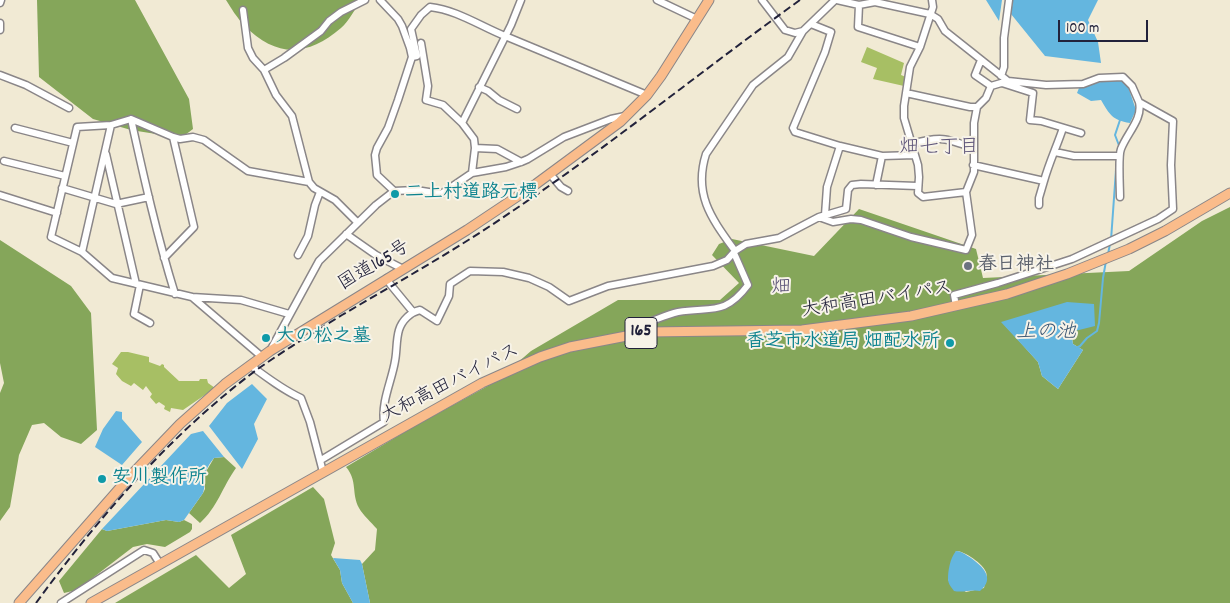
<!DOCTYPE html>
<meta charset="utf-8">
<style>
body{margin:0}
#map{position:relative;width:1230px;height:603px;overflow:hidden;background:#f1ead4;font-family:Dekko,sans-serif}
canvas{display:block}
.scale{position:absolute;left:1058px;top:20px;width:90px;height:22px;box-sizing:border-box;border:2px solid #22223b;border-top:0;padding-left:6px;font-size:15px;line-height:18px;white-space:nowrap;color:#22223b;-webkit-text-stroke:4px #f7f3e8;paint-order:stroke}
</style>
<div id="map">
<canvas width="1230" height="603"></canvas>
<div class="scale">100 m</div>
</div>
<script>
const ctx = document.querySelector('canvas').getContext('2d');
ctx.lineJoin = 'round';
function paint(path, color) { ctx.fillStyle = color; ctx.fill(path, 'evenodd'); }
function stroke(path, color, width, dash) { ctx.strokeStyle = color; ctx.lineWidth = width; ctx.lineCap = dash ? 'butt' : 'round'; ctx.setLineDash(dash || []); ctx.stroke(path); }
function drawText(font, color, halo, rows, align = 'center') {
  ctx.font = font + ' Dekko,"Klee One",sans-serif'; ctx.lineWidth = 4; ctx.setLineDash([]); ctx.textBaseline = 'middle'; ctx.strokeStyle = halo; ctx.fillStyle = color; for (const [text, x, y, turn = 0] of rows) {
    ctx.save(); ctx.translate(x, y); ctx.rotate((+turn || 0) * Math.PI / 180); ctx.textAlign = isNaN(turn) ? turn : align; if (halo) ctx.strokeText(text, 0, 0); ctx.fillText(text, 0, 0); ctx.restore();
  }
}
paint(new Path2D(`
 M867 47 904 63 901 75 906 77 904 86 873 79 877 68 861 62Z
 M121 352H128L149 357V362L160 366 162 364 164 365V367L179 381H199L200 379H207L208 383 215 388 183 410 171 408 170 412 164 409 165 406 159 402 156 404 150 397 152 394 146 386 143 390 134 383 131 386 122 381 116 374 118 368 112 364Z`), '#a7bf64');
paint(new Path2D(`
 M37 0H135L189 99 193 129 181 138 131 130 93 119 39 77Z
 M226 0H361C355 9 349 21 341 28 307 57 276 58 244 25 237 18 231 8 226 0Z
 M1230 207V603H370L362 564 375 550 377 529C371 522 363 515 359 508 351 493 358 481 346 467L413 427 495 382 531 351 618 300H720L739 283 712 255 719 244 732 239 814 256 859 209 976 249 983 278 1129 271 1202 221ZM1002 322 1071 332 1073 344 1083 350 1058 389 1042 376 1038 362ZM956 551C965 551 983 564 986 572 988 577 985 583 984 588L966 592 948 580Z
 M0 240 71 286 91 313 97 430 81 444 61 437 44 423 32 425 19 455 10 507 0 521V393L4 383 0 363Z
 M224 457 236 468C223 486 217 508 200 523L189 513 203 493 205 489 204 475 214 458Z
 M313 487 324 499 335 543 331 555 340 570 342 583 353 603H115L196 555 229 588 246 574 231 535Z
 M166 520 179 522 184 520 192 524V529L190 532 165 547 147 544 133 547 77 590 64 593 59 581 102 529 107 531Z`), '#85a65a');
paint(new Path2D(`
 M986 0H1002L999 21Z
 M1013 0H1098L1088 20 1098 42 1101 63 1045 56 1011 14Z
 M1122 79 1127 83 1136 110 1130 123C1112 120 1110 115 1101 100L1091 101 1077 93 1079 88 1094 83Z
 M1067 302 1094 304 1095 326 1071 332 1073 344 1083 350 1058 389 1042 376 1038 362 1001 322Z
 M252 384 267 399 254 424 258 439 242 469 209 426 227 403Z
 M116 411 122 412V419L142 442 122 465 95 447 103 429Z
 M203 431 224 457 214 458C210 463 205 470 205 476 204 482 205 487 203 493L184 520 179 522 166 520 107 531 102 529 191 434Z
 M956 551C962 551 966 555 971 558 982 566 996 578 980 591 971 589 963 593 954 591 952 588 948 584 948 579 948 571 950 558 956 551Z
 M333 558 360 560 362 564 370 603H353L342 583 340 570Z`), '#64b6df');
stroke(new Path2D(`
 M1120 148 1115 135 1120 120
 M1111 240 1116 170
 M1108 254 1110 244
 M1076 348 1080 346 1087 338 1097 331 1099 323 1103 278 1106 261`), '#64b6df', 2);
const minor = new Path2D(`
 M380 0 398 19 402 26 410 48 412 57 398 100 388 128 377 148 375 155 377 175 394 191
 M657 0 697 19
 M762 0 785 30 795 33 803 31
 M837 0 859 5 875 2 930 14 938 19 945 31 1008 81
 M932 0 933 7 920 47 910 67 904 106V118L918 165 919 177 918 193 923 197 966 192
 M0 3 1 0
 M859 5 858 27 920 47
 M243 10 248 48 253 58 264 70 276 95 292 116 309 182 314 188 335 200 357 222
 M0 23V30
 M811 24 831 32 825 52 793 128 795 132 840 146 882 156 915 155
 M421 43 428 86 426 100 443 105 462 123
 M412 57 417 56 411 29 421 15 430 7C457 10 480 26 505 36 552 56 600 75 647 95
 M981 60 975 75 991 86
 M264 70 284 58 321 31 329 21 341 12 365 0
 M0 75 26 85 69 108
 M1001 76 1004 67V38L1009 0
 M1002 83 1033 93 1030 120 1041 121 1081 133
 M479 87 488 91 499 100 517 109
 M906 93 970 107H977
 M131 119C144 178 157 236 175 294
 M15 128 73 143
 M173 137 180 139 193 137 204 140 248 171 309 182
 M912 144C940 136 946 138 973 148
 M1055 152 1074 156H1119
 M106 154 136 284
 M4 161 65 176
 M521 162 497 149 475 148 474 139 462 123 511 25 521 0
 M973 165 1044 181C1049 163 1057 146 1063 128
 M472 173 475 148
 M550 174 561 187 568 191
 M876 185 882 156
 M62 188 116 204 149 197
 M0 195 57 213
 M1120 197C1120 187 1118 156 1121 149 1127 133 1143 119 1139 102
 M1039 205V198L1044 181
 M825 215 827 187 840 146
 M819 217 846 209 848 190 852 185 861 184 917 186
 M346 234 376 255 403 269
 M735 251C712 219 693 195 706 154L753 85 788 57 803 31 835 0
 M82 252 111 125
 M298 255 308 236 315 205 320 192
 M164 258 194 227 173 137 131 119 111 125 77 127 51 237 82 252 112 278 192 297
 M387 278 390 284 413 312
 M140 285 134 314 150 323
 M647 332 652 321C660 318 669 314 678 312 710 306 724 317 748 285L734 253
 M270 351 319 261 376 205 394 191 416 190 441 194 472 173 506 167 521 162 528 159 564 137 611 119 625 116
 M261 356 192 297 241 300 289 314
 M250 365C266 377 283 390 301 398L310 422 323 472
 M321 460 384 422C381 402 392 380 395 361 397 351 396 340 399 330 402 320 411 312 420 310L437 321 449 296 450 284 470 271 503 272 529 278 549 287 569 301 608 286 713 266 727 260 735 251 746 244 779 238 819 217 833 222 851 219 861 220 911 237 966 250 972 235 966 192 974 172V123L977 107 986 98 991 86 1008 81 1046 85 1083 84 1099 78 1123 77 1132 86 1139 102 1173 121 1171 165 1173 209 1158 219 1072 259 998 283 954 295 956 306
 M61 603 144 550 153 553 160 564`);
const highway = new Path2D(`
 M19 603 134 472 180 424 225 384 270 351 467 230 536 184 620 122 647 95 661 76 709 0
 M91 603 482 383 540 357 570 347 647 332 802 330 911 316 1007 294 1067 274 1129 249 1165 231 1230 193`);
stroke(minor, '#8a8688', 9);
stroke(highway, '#8a8688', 11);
stroke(minor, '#fff', 6);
stroke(highway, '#fabc8b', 9);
stroke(new Path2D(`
 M36 603C98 518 170 435 255 371 283 351 313 333 342 315 400 281 459 248 514 210 612 144 704 69 800 0`), '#22223b', 2, [8, 4]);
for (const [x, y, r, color] of [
 [395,194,5,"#0f9aa8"],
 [968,266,5,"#6b7280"],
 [266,338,5,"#0f9aa8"],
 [950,343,5,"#0f9aa8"],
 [102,479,5,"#0f9aa8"]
]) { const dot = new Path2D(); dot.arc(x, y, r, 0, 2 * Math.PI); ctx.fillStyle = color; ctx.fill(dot); stroke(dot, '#f7f3e8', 2); }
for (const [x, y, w] of [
 [641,333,32]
]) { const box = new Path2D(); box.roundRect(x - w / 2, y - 15.5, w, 31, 4); ctx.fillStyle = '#f7f3e8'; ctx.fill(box); stroke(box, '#22223b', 1); }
drawText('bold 18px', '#22223b', null, [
 ["165",641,333]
]);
drawText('bold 19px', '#0d838f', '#f7f3e8', [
 ["二上村道路元標",405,194],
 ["大の松之墓",276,338],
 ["香芝市水道局 畑配水所",940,343,"right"],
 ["安川製作所",112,479]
], 'left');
drawText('bold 19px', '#5b616d', '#f7f3e8', [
 ["春日神社",978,266]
], 'left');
drawText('19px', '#22223b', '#f7f3e8', [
 ["国道165号",375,267,-31],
 ["大和高田バイパス",877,301,-9],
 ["大和高田バイパス",451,385,-27]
]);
drawText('20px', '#5c5378', '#f7f3e8', [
 ["畑七丁目",939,149],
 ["畑",781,289]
]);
drawText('italic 20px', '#395674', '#f7f3e8', [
 ["上の池",1046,334]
]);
</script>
